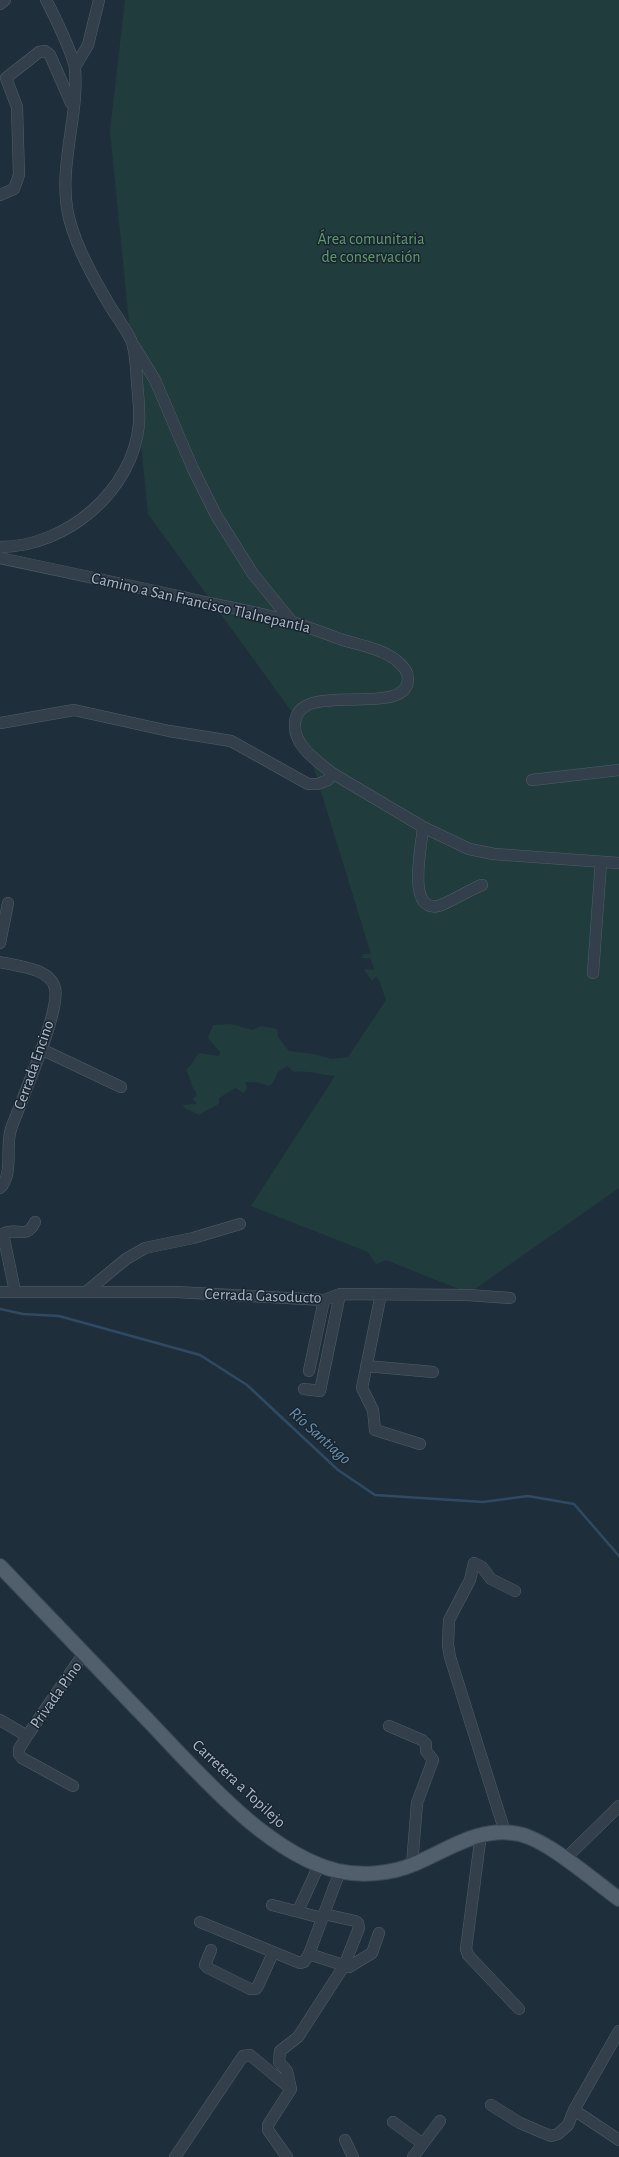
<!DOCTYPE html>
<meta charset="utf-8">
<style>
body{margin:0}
canvas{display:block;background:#1f2e3b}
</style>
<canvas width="619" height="2157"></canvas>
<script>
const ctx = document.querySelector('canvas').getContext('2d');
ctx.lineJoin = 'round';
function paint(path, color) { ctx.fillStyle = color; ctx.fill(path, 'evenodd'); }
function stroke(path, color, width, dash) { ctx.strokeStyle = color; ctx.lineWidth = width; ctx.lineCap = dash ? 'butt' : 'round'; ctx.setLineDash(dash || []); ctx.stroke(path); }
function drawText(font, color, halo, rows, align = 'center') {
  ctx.font = font + ' "Alegreya Sans",sans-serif'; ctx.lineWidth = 3; ctx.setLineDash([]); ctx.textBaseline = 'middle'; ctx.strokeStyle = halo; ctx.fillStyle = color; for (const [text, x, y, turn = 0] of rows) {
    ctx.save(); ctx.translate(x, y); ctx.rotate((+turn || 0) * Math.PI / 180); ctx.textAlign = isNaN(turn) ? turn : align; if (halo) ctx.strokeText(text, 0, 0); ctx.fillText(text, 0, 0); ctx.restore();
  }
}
paint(new Path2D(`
 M125 0H619V1188L469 1293 386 1260 376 1264 368 1252 251 1206 335 1076C322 1075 307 1070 294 1072L287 1066 278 1072 272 1084 268 1086 257 1082H245L247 1087 244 1093 235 1088 219 1098V1103C213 1109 206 1109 200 1115L186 1109 182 1105 197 1104 193 1099 196 1096V1092C190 1086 191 1077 186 1070 192 1065 194 1059 199 1053L219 1056 220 1052 208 1038 213 1025 230 1024 253 1030 261 1026 277 1029 278 1037 289 1051 314 1054 332 1059 348 1057 386 1000 379 980 376 976 372 981 364 969 375 970 370 958H362L364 954H371L300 723 148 514 110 131Z`), '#213c3c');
stroke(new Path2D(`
 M0 1309 23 1314 59 1316 200 1355 247 1385 338 1470 375 1495 483 1502 528 1496 574 1504 619 1556`), '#2f4a63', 2.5);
const minor = new Path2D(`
 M0 4 5 0
 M75 67 88 45 99 0
 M0 195 14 189 19 175 17 107 6 78 39 52 45 51 50 55 71 103
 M134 346 155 380 193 469 216 515 253 574 292 622
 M0 547C66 547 133 491 139 424 140 410 138 395 137 382 136 369 136 352 131 340 125 328 117 317 110 306 94 279 77 249 69 218 57 168 79 119 75 69 74 56 53 13 46 0
 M0 558C61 571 122 584 183 597 219 606 256 611 292 622 308 627 324 633 340 639 358 645 380 648 396 660 401 664 408 671 408 678 409 721 296 677 295 724 294 746 316 760 332 773L423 827 469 849 494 854 619 863
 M0 723 74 710 169 731 231 741 308 784H318L328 780 332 773
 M532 780 619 770
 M423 827C422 845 406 912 438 906 447 904 471 889 482 885
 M0 943 8 903
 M0 962C17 966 50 968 55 988 61 1011 20 1103 11 1129 5 1147 14 1174 0 1188
 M593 973 601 862
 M41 1049 121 1087
 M15 1291 3 1234C16 1226 26 1241 35 1222
 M0 1292H176L324 1300 340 1294 468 1295 510 1298
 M86 1292 126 1259 145 1248 193 1238 240 1224
 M381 1294 362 1388 373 1410 375 1430 420 1444
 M366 1366 433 1372
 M309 1371 324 1300
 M304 1389 320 1391 340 1294
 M0 1720 27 1736
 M389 1726 422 1740 426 1744V1751L433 1760 417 1803 412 1865
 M73 1786 22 1758 19 1754V1749L27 1736 84 1653
 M505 1832 450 1657 448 1645 449 1620 470 1580 474 1563 482 1567 491 1579 515 1591
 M481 1834 466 1949 468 1955 519 2009
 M565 1859 619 1806
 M272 1905 322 1918
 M298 1911 319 1865
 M200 1922 300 1963 304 1962 309 1954 340 1871
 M211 1950 205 1965 208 1968 250 1989H256L258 1986 273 1953
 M309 1954 349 1967 372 1953 379 1933
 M491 2105 520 2123 541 2132 551 2136 558 2134 568 2125 574 2110 619 2031
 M574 2110 619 2140
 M393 2122 423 2144
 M345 2140 353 2157
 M175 2157 243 2056 250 2055 291 2089
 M287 2157 268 2130V2125L291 2089 287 2071 279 2062 280 2051 298 2037 344 1966 359 1928 358 1923 355 1921 324 1914
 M413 2157 440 2121`);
const major = new Path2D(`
 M0 1566C46 1614 93 1663 139 1711 192 1765 263 1853 338 1871 361 1876 392 1874 414 1864 448 1850 481 1825 519 1834 548 1840 594 1881 619 1899`);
stroke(minor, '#515d69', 12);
stroke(major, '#3c4955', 16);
stroke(minor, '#33404b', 11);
stroke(major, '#515f6c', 14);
drawText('16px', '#629b6a', '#182530', [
 ["Área comunitaria",371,239],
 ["de conservación",371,257]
]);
drawText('16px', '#aebac8', '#182530', [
 ["Camino a San Francisco Tlalnepantla",201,603,13],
 ["Cerrada Encino",34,1065,-71],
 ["Cerrada Gasoducto",263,1296,2],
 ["Privada Pino",56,1695,-55],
 ["Carretera a Topilejo",239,1784,43]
]);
drawText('italic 17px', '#6b8faf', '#182530', [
 ["Río Santiago",320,1436,42]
]);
</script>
